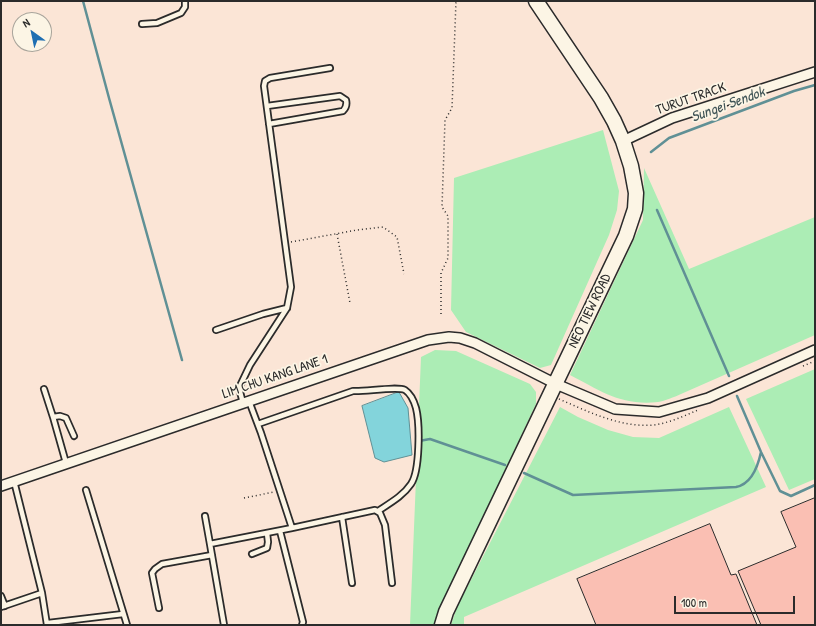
<!DOCTYPE html>
<style>
body{margin:0}
#map{position:relative;width:816px;height:626px;overflow:hidden;background:#fbe5d6;font-family:"Patrick Hand",sans-serif}
canvas{display:block}
.frame{position:absolute;inset:0;border:2px solid #2b2b2b;pointer-events:none}
.north{position:absolute;left:12px;top:12px;width:40px;height:40px;box-sizing:border-box;background:#fcf5e5;border:1px solid #a8a49b;border-radius:50%;rotate:327deg;font-size:11px;font-weight:700;line-height:16px;text-align:center;color:#2b2b2b}
.north::after{content:'';display:block;margin:auto;width:14px;height:18px;background:#1f6fb2;clip-path:polygon(50% 0,100% 100%,50% 72%,0 100%)}
.scale{position:absolute;left:674px;top:596px;width:121px;height:18px;box-sizing:border-box;border:2px solid #2b2b2b;border-top:0;padding-left:5px;font-size:12px;line-height:14px;white-space:nowrap;color:#2b2b2b;-webkit-text-stroke:3px #fcf5e5;paint-order:stroke}
</style>
<div id="map">
<canvas width="816" height="626"></canvas>
<div class="frame"></div>
<div class="north">N</div>
<div class="scale">100 m</div>
</div>
<script>
const ctx = document.querySelector('canvas').getContext('2d');
ctx.lineJoin = 'round';
function paint(path, color) { ctx.fillStyle = color; ctx.fill(path, 'evenodd'); }
function stroke(path, color, width, dash) { ctx.strokeStyle = color; ctx.lineWidth = width; ctx.lineCap = dash ? 'butt' : 'round'; ctx.setLineDash(dash || []); ctx.stroke(path); }
function drawText(font, color, halo, rows, align = 'center') {
  ctx.font = font + ' "Patrick Hand",sans-serif'; ctx.lineWidth = 3.5; ctx.setLineDash([]); ctx.textBaseline = 'middle'; ctx.strokeStyle = halo; ctx.fillStyle = color; for (const [text, x, y, turn = 0] of rows) {
    ctx.save(); ctx.translate(x, y); ctx.rotate((+turn || 0) * Math.PI / 180); ctx.textAlign = isNaN(turn) ? turn : align; if (halo) ctx.strokeText(text, 0, 0); ctx.fillText(text, 0, 0); ctx.restore();
  }
}
paint(new Path2D(`
 M603 130 619 191 617 210 609 235 551 365 540 368 466 332 451 310 454 178Z
 M644 168 689 269 815 217V335L681 394C674 397 665 401 658 402 621 406 601 391 570 375L643 220Z
 M435 350 456 351 530 384 536 392V404L437 616 436 625H410L421 357Z
 M815 369V479L789 490 746 399Z
 M560 407 578 417 608 430 633 437 659 438 729 407 766 487 464 617V625H451L457 607Z`), '#acedb5');
const water = new Path2D(`
 M399 392 408 408 412 455 384 462 375 458 362 406Z`);
paint(water, '#83d4db');
stroke(water, '#609095', 1);
stroke(new Path2D(`
 M83 1 109 98 182 360
 M651 152 669 138 794 91 815 85
 M657 210 729 376
 M737 396 761 452 780 491 791 496 815 485
 M419 441 430 439 505 465
 M524 473 573 495 736 487C752 484 758 466 761 452`), '#609095', 2.5);
const building = new Path2D(`
 M815 498V625H761L738 571 796 547 781 512Z
 M710 524 731 575 736 574 757 625H596L577 579Z`);
paint(building, '#fabfb3');
stroke(building, '#2b2b2b', 1);
const lane = new Path2D(`
 M142 24 157 23 181 13 185 7V1
 M267 106 340 96 346 100C347 104 346 108 343 111L269 124
 M216 330 263 314 287 308
 M44 389 53 417 66 463
 M249 401 261 433 292 528
 M243 403 239 388 250 365 287 308 291 287 264 86 265 81 270 78 330 68
 M53 417 60 416 66 418 74 436
 M258 424 353 391C364 392 397 386 405 390 411 394 414 401 416 408 420 424 420 471 411 484 403 496 390 503 378 511
 M14 481 42 593 47 625
 M86 490 127 625
 M205 516 210 544
 M342 517 352 583
 M280 531 303 622 302 625
 M252 554 267 548 268 542 267 533
 M1 596 5 606
 M1 607 42 593
 M159 608 152 573 155 569 162 564 212 555
 M48 623 123 614
 M224 625 210 544 292 528 375 510 380 513 385 525 392 583`);
const street = new Path2D(`
 M623 141 672 118 815 72
 M1 486 428 340 449 337 460 338 475 343 556 384 615 409 659 412 708 398 815 350`);
const primary = new Path2D(`
 M442 625 446 612 626 236 635 209 636 193 631 166 623 141 614 121 601 98 536 1`);
stroke(lane, '#2b2b2b', 8);
stroke(street, '#2b2b2b', 12);
stroke(primary, '#2b2b2b', 17);
stroke(new Path2D(`
 M337 234 350 303
 M291 242 357 230 383 227 397 237 404 274
 M441 314V273L448 258V216L442 207 445 120 452 108 456 1
 M803 366 815 361
 M559 399C589 412 621 428 654 425 669 423 684 416 698 410
 M244 498 274 492`), '#2b2b2b', 1.5, [1, 3]);
stroke(lane, '#fcf5e5', 4.5);
stroke(street, '#fcf5e5', 9);
stroke(primary, '#fcf5e5', 14);
drawText('14px', '#2b2b2b', '#fcf5e5', [
 ["TURUT TRACK",691,99,-19],
 ["NEO TIEW ROAD",590,311,-64],
 ["LIM CHU KANG LANE 1",275,377,-19]
]);
drawText('italic 15px', '#415557', '#fcf5e5', [
 ["Sungei Sendok",728,105,-20]
]);
</script>
